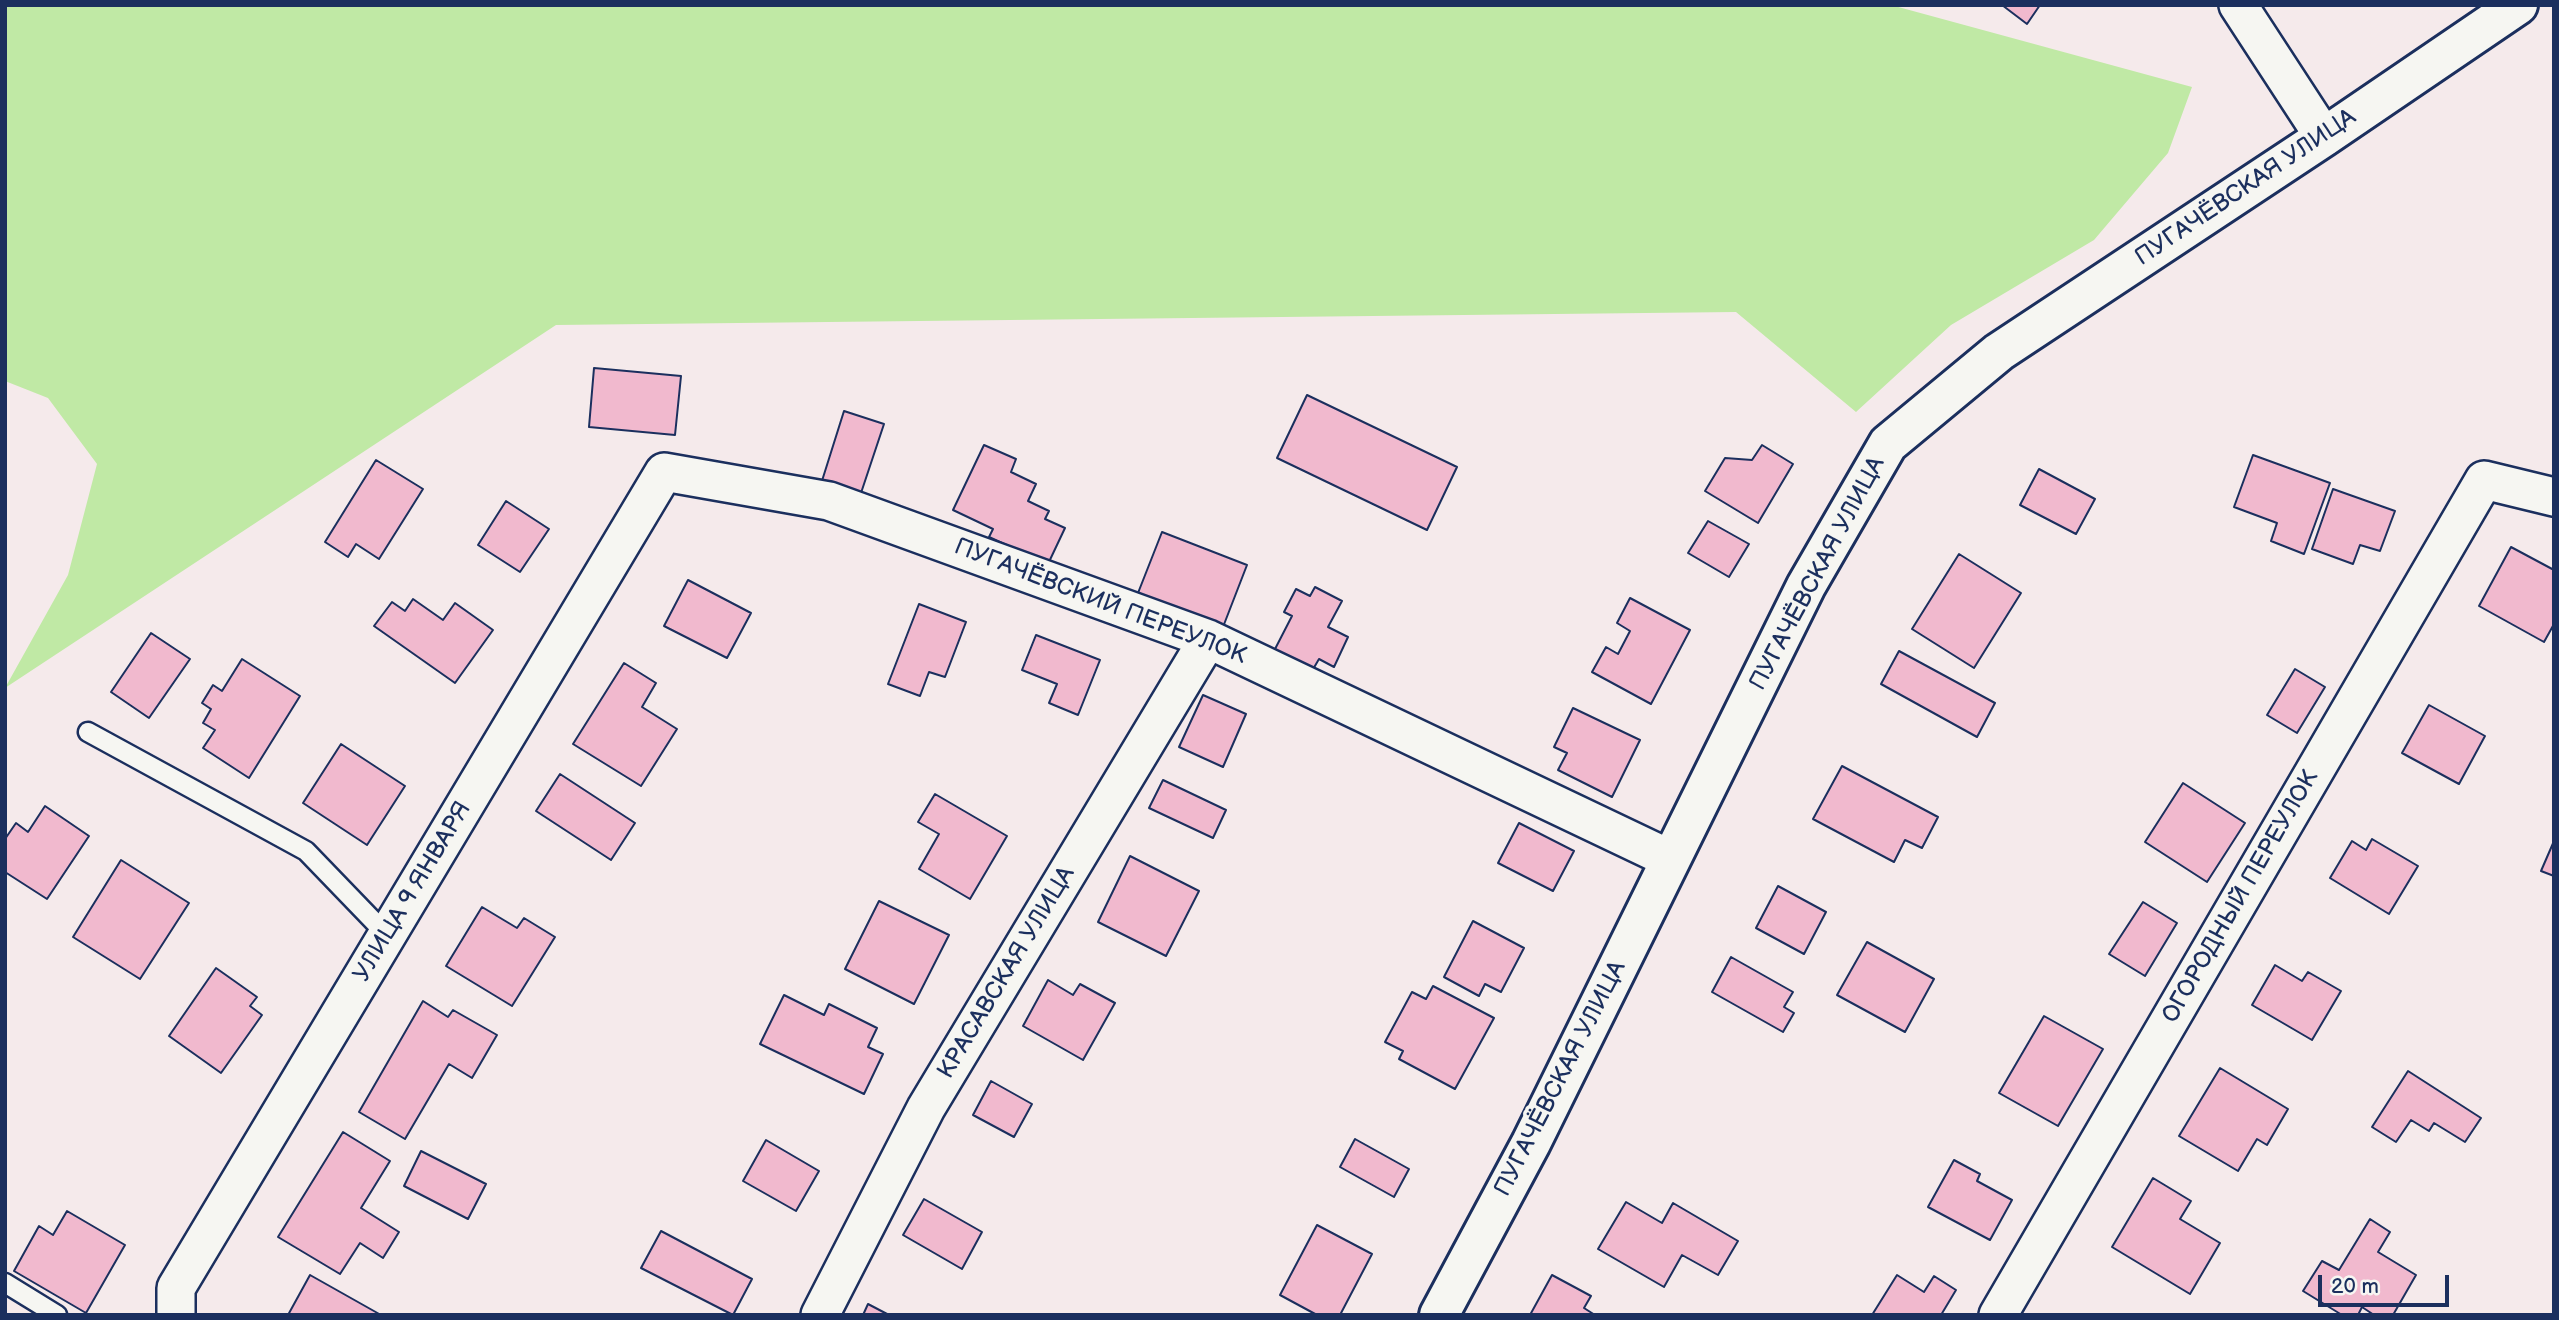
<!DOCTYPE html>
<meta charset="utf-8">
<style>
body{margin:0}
#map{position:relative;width:2559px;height:1320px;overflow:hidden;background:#f5eaeb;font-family:"Balsamiq Sans",sans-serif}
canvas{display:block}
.frame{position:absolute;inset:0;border:7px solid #1b2f5e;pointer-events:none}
.scale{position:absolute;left:2318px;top:1275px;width:131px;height:32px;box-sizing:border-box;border:4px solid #1b2f5e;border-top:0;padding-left:9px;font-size:21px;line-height:24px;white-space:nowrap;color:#1b2f5e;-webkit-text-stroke:5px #f6f6f2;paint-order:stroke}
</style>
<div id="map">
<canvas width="2559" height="1320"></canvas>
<div class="frame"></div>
<div class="scale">20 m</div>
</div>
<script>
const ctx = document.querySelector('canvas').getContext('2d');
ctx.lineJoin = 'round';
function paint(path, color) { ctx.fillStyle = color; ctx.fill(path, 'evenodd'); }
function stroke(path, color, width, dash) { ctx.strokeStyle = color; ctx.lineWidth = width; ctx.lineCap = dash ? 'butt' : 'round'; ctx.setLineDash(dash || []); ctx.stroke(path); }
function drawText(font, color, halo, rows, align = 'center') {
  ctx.font = font + ' "Balsamiq Sans",sans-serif'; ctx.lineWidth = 7; ctx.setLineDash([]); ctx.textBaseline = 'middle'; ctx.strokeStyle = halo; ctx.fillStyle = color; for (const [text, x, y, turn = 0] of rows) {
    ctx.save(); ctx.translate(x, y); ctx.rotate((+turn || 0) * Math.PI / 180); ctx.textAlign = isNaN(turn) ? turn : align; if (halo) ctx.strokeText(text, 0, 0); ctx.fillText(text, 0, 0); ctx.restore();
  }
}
paint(new Path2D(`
 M10 5H1891L2192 87 2168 153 2094 240 1951 325 1856 412 1736 312 556 325 5 688 68 575 97 464 48 398 5 381V6Z`), '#c0e9a5');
const building = new Path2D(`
 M2002 5H2040L2027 24Z
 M594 368 681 376 675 435 589 427Z
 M1307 395 1457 467 1427 530 1277 458Z
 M844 411 884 424 860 496 821 484Z
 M984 445 1016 459 1011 472 1036 484 1028 501 1049 511 1045 519 1065 528 1048 564 989 537 993 529 953 510Z
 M1762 445 1793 464 1758 523 1705 491 1725 458 1752 460Z
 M2253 455 2330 483 2304 554 2271 541 2277 523 2234 507Z
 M376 460 423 489 379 559 356 544 348 557 325 542Z
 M2039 469 2095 499 2076 534 2020 505Z
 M2333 489 2395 511 2380 551 2360 545 2353 564 2312 549Z
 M506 501 549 529 520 572 478 545Z
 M1708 521 1749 544 1729 577 1688 553Z
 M1162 532 1247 565 1223 627 1138 593Z
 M2511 547 2554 570V624L2544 642 2479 606Z
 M1959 554 2021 593 1974 668 1912 629Z
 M688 580 751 613 727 658 664 626Z
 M1315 587 1342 601 1328 627 1348 637 1334 667 1319 659 1312 671 1274 651 1292 616 1284 612 1296 589 1310 596Z
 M1630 598 1690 630 1651 704 1592 672 1606 647 1618 654 1630 631 1617 623Z
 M413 599 443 620 455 603 493 630 455 683 374 626 392 602 405 611Z
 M919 604 966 622 945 677 929 672 920 696 888 684Z
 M151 633 190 659 149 718 111 692Z
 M1036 635 1100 660 1078 715 1049 703 1057 684 1022 670Z
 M1899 651 1995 703 1977 737 1881 684Z
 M242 659 300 696 249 778 203 748 215 730 203 723 211 709 202 703 213 685 222 691Z
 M624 663 656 683 642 707 677 729 641 786 573 744Z
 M2295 669 2325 687 2297 733 2267 715Z
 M1203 695 1246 714 1223 767 1179 747Z
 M2429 705 2485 736 2459 784 2402 753Z
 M1573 708 1640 740 1612 797 1558 770 1567 753 1554 747Z
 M341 744 405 786 367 845 303 803Z
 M1842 766 1938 817 1922 848 1905 840 1894 862 1813 819Z
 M560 774 635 823 611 860 536 811Z
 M1163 780 1226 810 1213 838 1149 808Z
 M2183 783 2245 823 2207 882 2145 842Z
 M935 794 1007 836 970 899 919 869 939 834 918 822Z
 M45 806 89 836 47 899 5 872V839L16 823 28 832Z
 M1519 823 1574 851 1553 891 1498 863Z
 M2372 839 2418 866 2389 914 2330 878 2352 841 2366 850Z
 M2554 841V876L2541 871Z
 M1130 856 1199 891 1166 956 1098 922Z
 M121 860 189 903 140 979 73 937Z
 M1778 886 1826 912 1804 954 1756 928Z
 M879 901 949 935 914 1004 845 969Z
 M2143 902 2177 923 2145 976 2109 954Z
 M482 907 517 928 524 918 555 937 512 1006 446 966Z
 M1473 921 1524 948 1501 992 1485 984 1479 996 1444 977Z
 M1867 942 1934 979 1905 1032 1837 995Z
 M1731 957 1793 992 1784 1007 1794 1013 1783 1032 1712 992Z
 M2275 965 2302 981 2308 972 2341 991 2312 1040 2252 1005Z
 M216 968 257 997 250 1006 262 1015 221 1073 169 1036Z
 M1048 980 1073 995 1080 984 1115 1003 1083 1060 1023 1026Z
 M1433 986 1494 1018 1455 1089 1399 1059 1403 1051 1385 1042 1412 992 1426 999Z
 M784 995 824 1015 829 1004 877 1028 868 1047 883 1054 864 1094 760 1044Z
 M423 1001 448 1017 453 1010 497 1035 472 1078 449 1064 405 1139 359 1112Z
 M2044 1016 2103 1049 2058 1126 1999 1093Z
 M2220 1068 2288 1109 2267 1145 2257 1139 2238 1171 2179 1136Z
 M2408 1071 2481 1118 2465 1142 2434 1123 2429 1131 2411 1120 2396 1142 2372 1127Z
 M991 1081 1032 1104 1014 1137 973 1115Z
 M343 1132 390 1161 361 1208 399 1232 383 1258 360 1243 340 1274 278 1237Z
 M1355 1139 1409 1169 1394 1197 1340 1167Z
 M766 1140 819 1171 796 1211 743 1181Z
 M421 1151 486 1184 468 1219 404 1186Z
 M1954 1160 1980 1174 1977 1181 2012 1200 1990 1240 1928 1207Z
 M2153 1178 2191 1201 2180 1219 2220 1243 2190 1294 2112 1247Z
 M924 1199 982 1232 962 1269 903 1235Z
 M1626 1202 1662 1223 1673 1203 1738 1241 1718 1275 1682 1255 1664 1287 1598 1249Z
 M67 1211 125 1245 86 1313 14 1271 39 1226 53 1235Z
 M2370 1219 2390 1232 2378 1252 2416 1275 2393 1315H2374L2362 1307 2358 1315H2342L2303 1291 2322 1261 2339 1270Z
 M1317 1225 1372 1254 1340 1315H1317L1280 1295Z
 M661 1231 752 1279 733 1315 641 1268Z
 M310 1275 381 1315H288Z
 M1552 1275 1591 1296 1584 1308 1595 1315H1530Z
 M1897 1275 1924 1292 1934 1276 1956 1290 1941 1315H1872Z
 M868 1304 889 1315H863Z`);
paint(building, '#f1b9ce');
stroke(building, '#1b2f5e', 2);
const lane = new Path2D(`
 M88 732 306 851 387 935
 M5 1283 57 1315`);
const street = new Path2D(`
 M2238 5 2324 137
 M176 1315V1288L664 472 829 501 1208 639 1670 859
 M820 1315 926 1108 1208 639
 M1998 1315 2484 480 2554 497`);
const secondary = new Path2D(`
 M1439 1315 1531 1143 1806 586 1888 444 1999 352 2324 137 2518 5`);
stroke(lane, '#1b2f5e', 23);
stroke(street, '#1b2f5e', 42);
stroke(secondary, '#1b2f5e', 44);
stroke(lane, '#f6f6f2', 18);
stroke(street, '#f6f6f2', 37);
stroke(secondary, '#f6f6f2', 38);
drawText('24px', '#1b2f5e', '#f6f6f2', [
 ["ПУГАЧЁВСКАЯ УЛИЦА",2246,188,-34],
 ["ПУГАЧЁВСКАЯ УЛИЦА",1818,574,-62],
 ["ПУГАЧЁВСКИЙ ПЕРЕУЛОК",1100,602,21],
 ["УЛИЦА 9 ЯНВАРЯ",413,892,-59],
 ["ОГОРОДНЫЙ ПЕРЕУЛОК",2241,897,-60],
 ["КРАСАВСКАЯ УЛИЦА",1007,973,-59],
 ["ПУГАЧЁВСКАЯ УЛИЦА",1561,1079,-63]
]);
</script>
